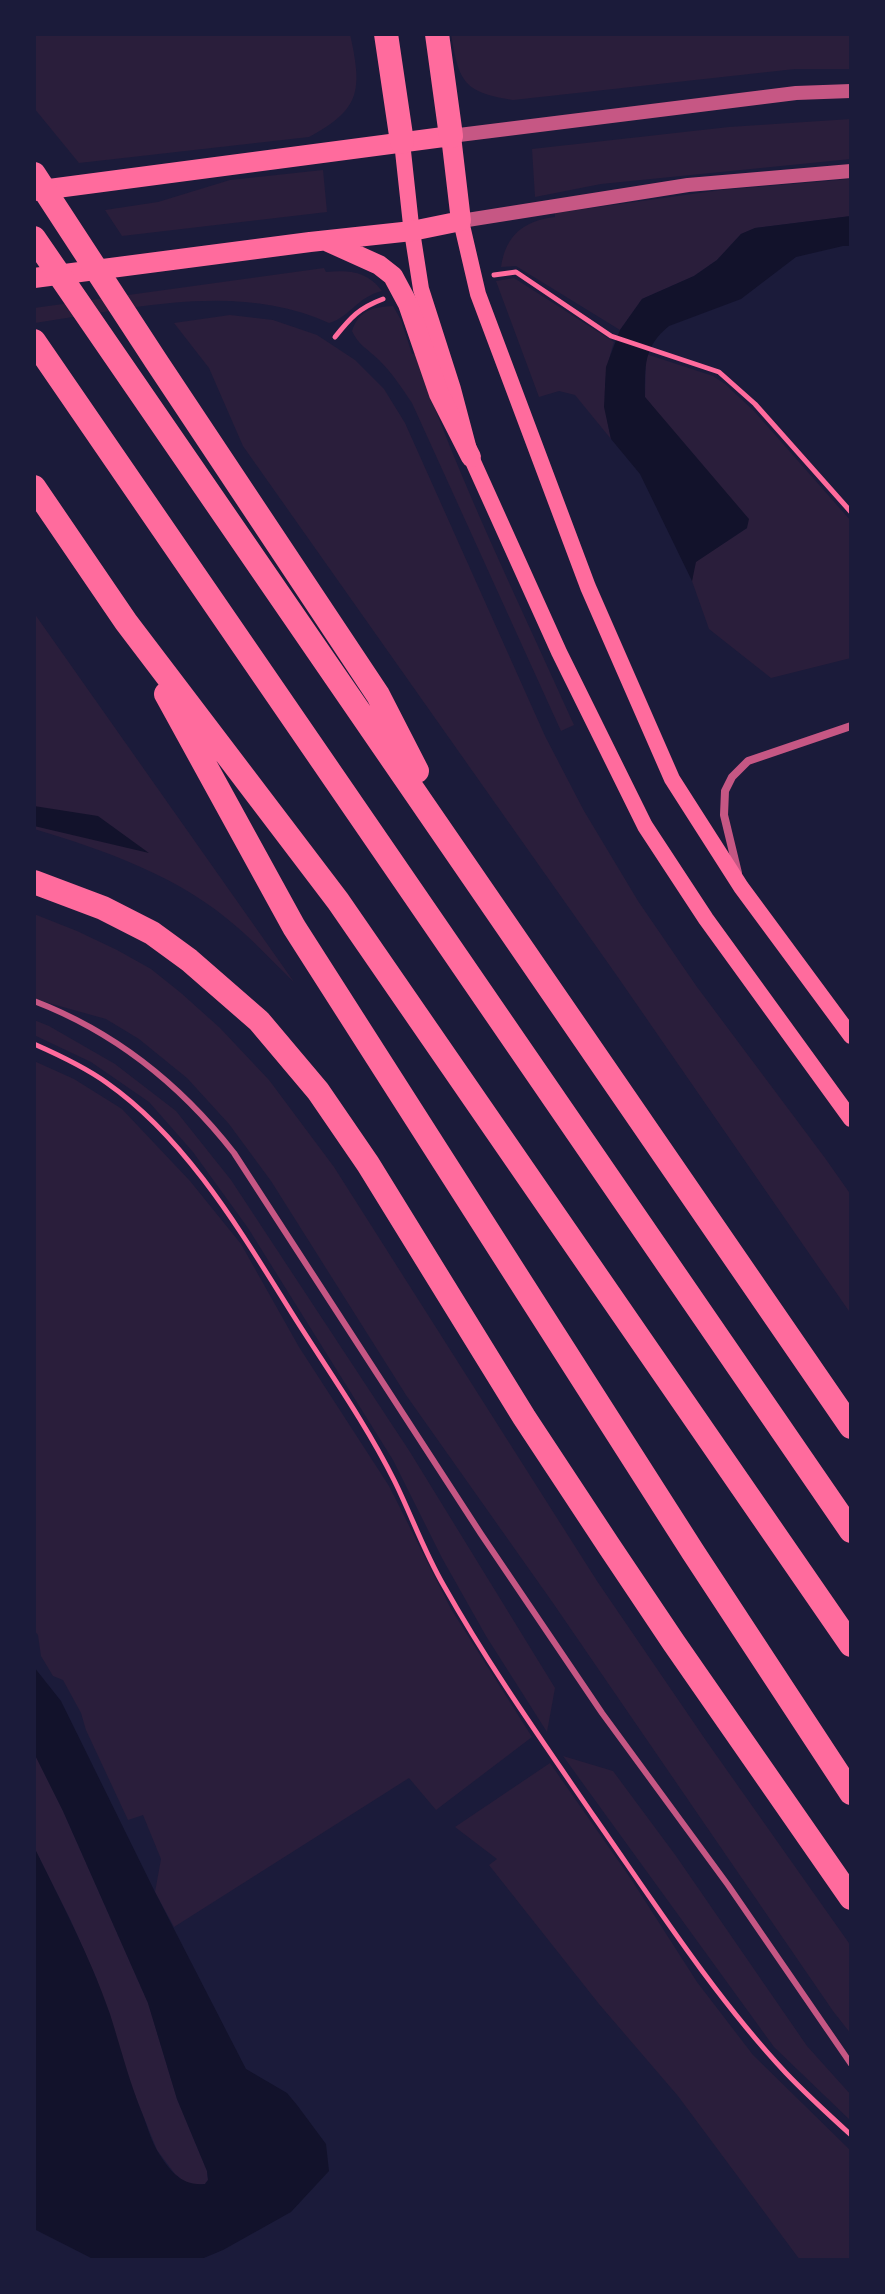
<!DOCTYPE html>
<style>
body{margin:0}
#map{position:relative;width:885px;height:2294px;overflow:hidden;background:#1b1b3a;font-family:"Varela Round",sans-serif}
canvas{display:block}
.frame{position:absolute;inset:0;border:36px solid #1b1b3a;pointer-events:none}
</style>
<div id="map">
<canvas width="885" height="2294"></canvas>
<div class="frame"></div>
</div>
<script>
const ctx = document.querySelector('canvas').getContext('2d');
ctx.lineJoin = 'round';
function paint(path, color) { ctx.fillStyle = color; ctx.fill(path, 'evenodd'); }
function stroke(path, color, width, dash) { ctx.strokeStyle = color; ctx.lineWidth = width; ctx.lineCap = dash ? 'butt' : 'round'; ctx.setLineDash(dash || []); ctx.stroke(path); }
paint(new Path2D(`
 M34 34H350C362 89 362 109 309 137L79 163 34 108Z
 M451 34H851V69H795L513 100C464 92 459 83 451 34Z
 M851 119V159L601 184 535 197 532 149 729 127Z
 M323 170 327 212 122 236 105 210 158 202 230 180Z
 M851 179V216L755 228 741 234 717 260 694 276 642 299 620 330 516 266 501 267C506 235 523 221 555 217V213L721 190Z
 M324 268 326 272C349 270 367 271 382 291 357 297 350 317 329 323 237 281 131 309 35 323L34 308Z
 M514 278 614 342C602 379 603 402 611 439L575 395 559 391 539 397 496 281Z
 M393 306 401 320 412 354H415C459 481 519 602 574 725L561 731 412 403C402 388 392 373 379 360 369 350 358 345 352 331 359 310 373 307 393 306Z
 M230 315 273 320 317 335 355 360 384 389 405 423 545 736 584 811 638 901 697 987 825 1158 851 1195V1314L615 973 243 446 209 368 174 323Z
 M646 354 713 376 725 384 754 411 851 521V658L771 678 709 629 692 581 695 562 747 528 645 397Z
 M34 613 294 982C275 964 257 944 237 927 181 877 105 850 34 829Z
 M34 914 77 931 117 950 151 969 181 993 220 1028 269 1080 334 1167 597 1581 707 1742 851 1946V2034L833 2011 553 1603 406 1395 271 1181 229 1124 187 1078 139 1039 106 1019 34 999Z
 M34 1020 49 1026 115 1064 176 1111 231 1180 410 1452 555 1688 547 1732 486 1636 442 1558 393 1460 248 1228 193 1152 149 1102 91 1062 34 1035Z
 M34 1061 74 1079 122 1109 190 1181 241 1244 299 1347 389 1486 451 1609 532 1737 436 1810 409 1778 174 1927 155 1892 161 1859 143 1815 128 1820 86 1730 81 1713 63 1680 53 1676 41 1656 38 1635 34 1630Z
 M34 1753 63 1811 148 2003 177 2099 207 2171 208 2180 205 2184 193 2185 183 2181 175 2174 157 2150 130 2083 97 1980 71 1921 34 1847Z
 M563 1756 613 1771 676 1856 807 2046 851 2095V2121L774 2047Z
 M550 1763 631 1879 697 1982 753 2055 851 2151V2260H800L678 2096 599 2004 489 1865 497 1859 455 1827Z`), '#2a1e3b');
paint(new Path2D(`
 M851 216V246H843L796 257 741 299 669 326C643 347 645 367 645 397L749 519 747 528 696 562 692 581 640 474 611 439 604 407 606 367 620 330 642 299 694 276 717 260 741 234 755 228Z
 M34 806 98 816 149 853 34 826Z
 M34 1667 61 1701 155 1892 246 2069 287 2093 297 2105 326 2144 329 2171 291 2212 223 2250 199 2260H95L34 2229V1847C61 1902 90 1956 110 2014 121 2049 130 2084 144 2118 148 2129 152 2142 158 2152 170 2171 181 2186 205 2184L208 2180 207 2171 177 2099 148 2003 63 1811 34 1753Z`), '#12122b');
stroke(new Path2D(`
 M494 275 516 272 611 336 719 372 755 404 851 512
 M335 337C351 317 359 308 383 299
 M34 1044C59 1055 85 1067 107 1083 191 1142 246 1241 300 1326 332 1376 367 1426 394 1480 411 1514 424 1552 444 1586 489 1666 543 1742 595 1818 655 1904 715 1997 786 2073 807 2095 829 2115 851 2135`), '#ff6b9d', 5);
stroke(new Path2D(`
 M34 1001C115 1032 181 1085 234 1153L481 1534 602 1713 728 1885 851 2064`), '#c65784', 6);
stroke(new Path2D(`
 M738 873 724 815 725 791 732 777 748 761 851 726`), '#c65784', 8);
stroke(new Path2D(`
 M451 136 796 93 851 91
 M461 221 688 185 851 171`), '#c65784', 14);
stroke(new Path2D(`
 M402 142 411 225 421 289 453 389 471 457 559 652 645 826 706 919 851 1119
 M461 221 478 294 588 587 672 779 741 887 851 1036`), '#ff6b9d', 16);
stroke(new Path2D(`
 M34 191 451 136 461 221 412 231 310 242 34 278
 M328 242 379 265 393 276 408 304 439 394 471 457`), '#ff6b9d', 20);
stroke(new Path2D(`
 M386 34 402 142
 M437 34 451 136
 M34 174 156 361 378 695 417 771
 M34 238 851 1427
 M34 341 851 1531
 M34 487 126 622 338 901 851 1645
 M166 694 294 927 693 1552 851 1793
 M34 882 103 908 152 933 189 960 259 1021 318 1091 368 1164 524 1417 609 1546 674 1643 851 1898`), '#ff6b9d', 24);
</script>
